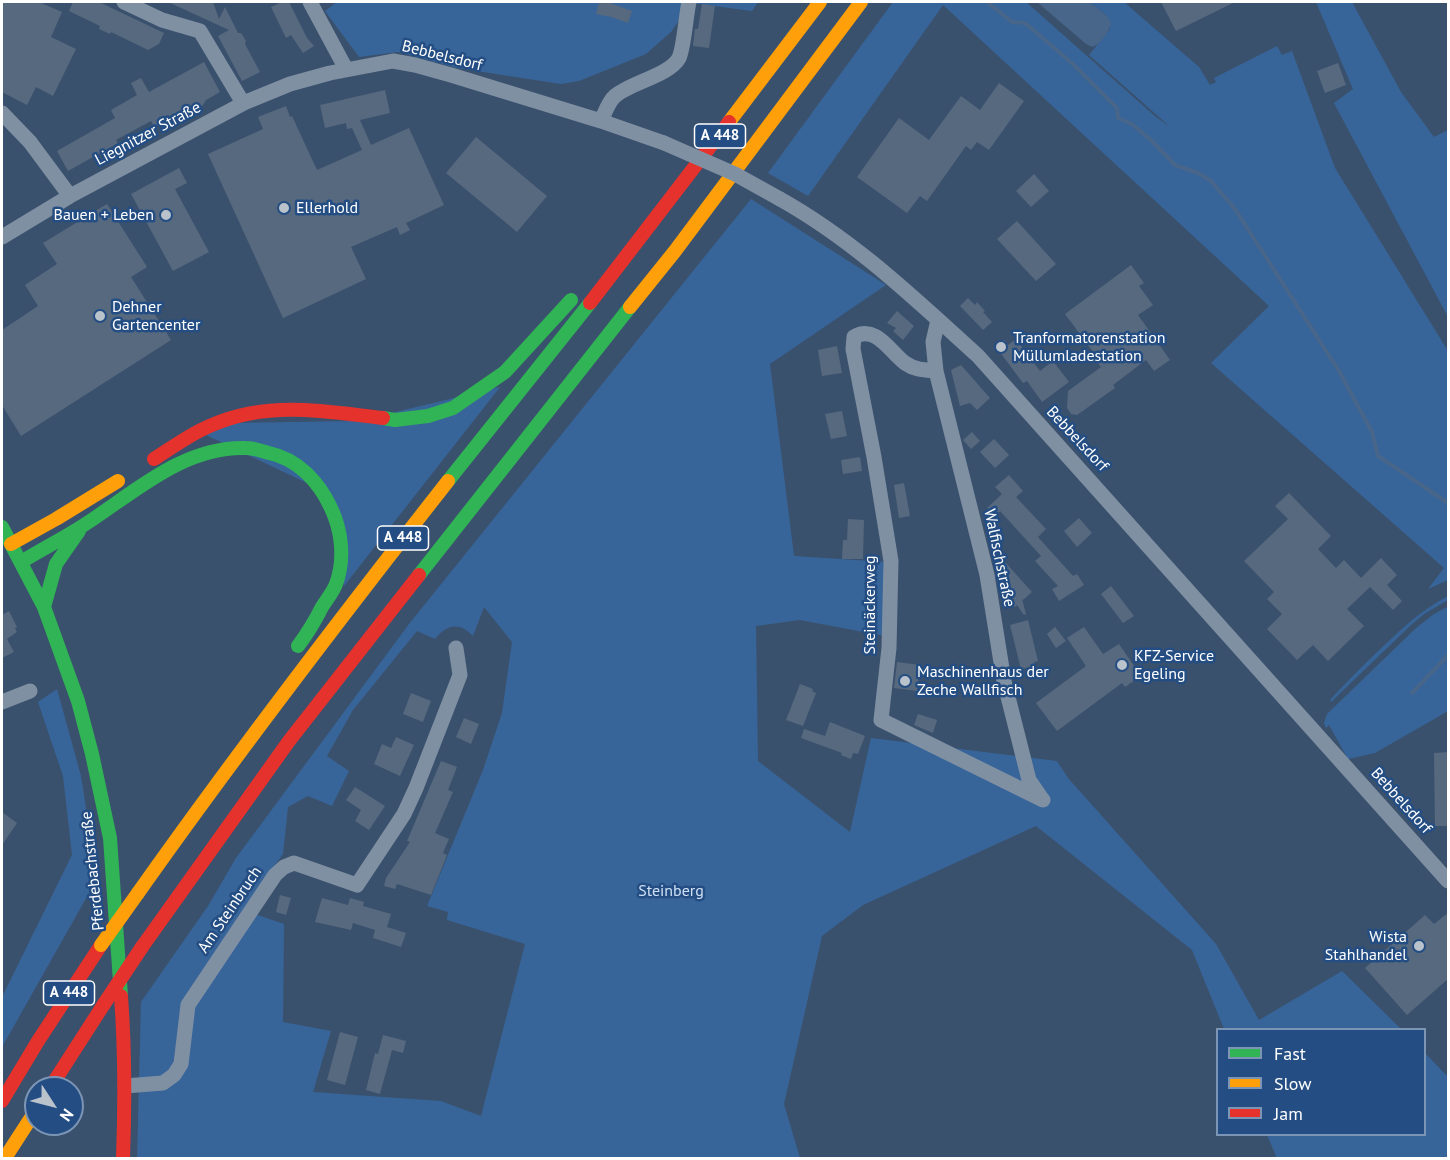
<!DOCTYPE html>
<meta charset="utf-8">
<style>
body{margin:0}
#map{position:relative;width:1450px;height:1160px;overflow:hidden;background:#3a516d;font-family:"PT Sans",sans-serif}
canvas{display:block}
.frame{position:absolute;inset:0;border:3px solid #fff;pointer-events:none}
.legend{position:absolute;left:1216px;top:1028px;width:210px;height:108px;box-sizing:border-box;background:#244e83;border:2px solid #7c95b5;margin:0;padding:8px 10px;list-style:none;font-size:18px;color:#fff}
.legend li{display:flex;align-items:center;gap:12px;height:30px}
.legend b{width:30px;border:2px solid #7c95b5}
.north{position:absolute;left:24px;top:1076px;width:60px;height:60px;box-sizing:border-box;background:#244e83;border:2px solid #7c95b5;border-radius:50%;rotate:126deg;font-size:16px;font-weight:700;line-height:24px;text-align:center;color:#fff}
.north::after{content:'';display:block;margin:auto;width:21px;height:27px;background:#bac2cc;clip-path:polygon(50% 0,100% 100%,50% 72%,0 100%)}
</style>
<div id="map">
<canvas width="1450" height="1160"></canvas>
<div class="frame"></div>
<ul class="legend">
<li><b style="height:8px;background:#30b455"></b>Fast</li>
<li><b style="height:8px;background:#ff9f0a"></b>Slow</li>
<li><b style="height:8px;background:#e5322d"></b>Jam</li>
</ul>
<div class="north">N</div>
</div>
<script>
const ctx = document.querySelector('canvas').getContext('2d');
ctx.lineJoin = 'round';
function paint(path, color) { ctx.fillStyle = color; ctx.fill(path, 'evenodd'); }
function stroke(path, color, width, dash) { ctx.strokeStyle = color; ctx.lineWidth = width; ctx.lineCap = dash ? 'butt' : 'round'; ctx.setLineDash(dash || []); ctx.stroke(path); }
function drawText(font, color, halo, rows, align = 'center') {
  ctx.font = font + ' "PT Sans",sans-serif'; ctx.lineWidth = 5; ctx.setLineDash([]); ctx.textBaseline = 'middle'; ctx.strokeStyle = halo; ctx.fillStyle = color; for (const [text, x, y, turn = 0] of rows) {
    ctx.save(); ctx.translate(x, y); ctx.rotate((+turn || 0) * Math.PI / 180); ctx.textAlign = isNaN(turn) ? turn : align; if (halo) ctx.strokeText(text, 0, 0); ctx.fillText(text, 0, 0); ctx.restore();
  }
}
paint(new Path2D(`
 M337 2H758L752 11 691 3 671 32 646 54 579 81 561 84 457 68 398 52 359 57 325 11Z
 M893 2H1026L1156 117 1169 126 1089 55 1110 29 1108 17 1090 2H1124L1199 67 1210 85 1216 82 1214 78 1277 46 1282 55 1292 51 1335 168 1448 351V580L1428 589 1444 568 1211 363 1269 306 943 5 808 196 768 173Z
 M1316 2H1352L1401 92 1434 137 1448 130V317L1334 103 1353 89Z
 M751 199 886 285 770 364 794 556 886 562 885 636 800 620 756 626 758 761 850 832 871 738 1057 761 1068 778 1216 944 1259 1020 1342 971 1401 1029H1224L1192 950 1036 826 863 905 822 936 784 1104 800 1158H137L141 1002 208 906 236 858 409 624ZM484 607 512 642 502 713 483 770 427 906 448 912 447 920 525 944 481 1116 441 1101 313 1092 331 1031 283 1022 284 924 243 910 283 854 288 807 308 796 332 806 349 771 327 756 353 710 417 631 435 639C447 624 460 622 473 636Z
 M500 387 344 586 330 494 204 434 231 423 358 421Z
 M1448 596V600L1424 614 1411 625 1331 702 1330 700C1343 685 1358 671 1372 657 1396 634 1419 611 1448 596Z
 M1447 607 1448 609V711L1375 753 1348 759 1329 725 1326 728 1324 723 1327 714 1415 629 1434 614Z
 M57 689 81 776 97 879 2 1047V997L72 855 63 776 38 702Z
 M1425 1053 1448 1077V1158H1277L1267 1135 1424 1134Z`), '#386599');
paint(new Path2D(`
 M1037 2H1090L1108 17 1111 23C1109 32 1101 44 1092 47L1086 44Z`), '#48658a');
stroke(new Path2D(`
 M987 2 1012 22 1025 23 1073 64 1117 108 1118 118 1132 124 1152 141 1175 165 1198 173 1211 181 1235 209 1339 371 1372 432 1378 456 1448 503
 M1412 693 1448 655`), '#48658a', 4);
paint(new Path2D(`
 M2 2H39L62 12 51 37 76 49 53 96 36 87 27 105 2 92Z
 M73 2H99L164 33 159 44 148 50 111 32 110 34 99 29 100 26 69 11Z
 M168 2H213L219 19 225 7 238 33H241L246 41 245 44 260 72 242 81 218 36 229 30Z
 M282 2H289L307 38 314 46 303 53 291 35 286 38 271 7Z
 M599 2 610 3 632 11 628 23 611 17 596 14Z
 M1161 2H1235L1176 31Z
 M702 4 715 6 709 48 693 46 695 29H698Z
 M204 62 220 92 206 100 203 105 200 107 194 106 154 127 151 121 116 140 118 143 68 171 57 151 115 118 111 110 137 95 131 83 141 78 149 92Z
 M1338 63 1346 85 1325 93 1317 71Z
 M999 83 1024 101 989 150 977 142 971 150 966 146 927 201 920 196 907 213 857 177 899 118 929 140 961 96 980 110Z
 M385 90 390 113 360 120 371 145 409 128 444 205 406 223 410 230 400 235 397 227 351 247 366 279 283 318 208 154 263 129 258 117 286 106 290 117 292 116 317 170 362 150 352 128 347 129 346 123 325 128 320 105Z
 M476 137 547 196 517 232 446 173Z
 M179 168 187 183 175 189 209 252 173 271 131 194Z
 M1034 174 1049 191 1031 207 1016 191Z
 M107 204 147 267 131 277 171 340 21 436 2 405V330L38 306 25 285 57 264 43 243Z
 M1017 221 1056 264 1036 281 997 239Z
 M1131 265 1144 283 1139 286 1153 305 1138 315 1170 360 1154 371 1146 360 1113 385 1115 388 1077 415 1071 414 1067 408 1068 391 1101 367 1094 359 1097 357 1065 314Z
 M968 298 975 305 977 302 985 311 983 312 992 322 983 330 960 306Z
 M897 311 914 326 903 340 893 331 896 328 887 323Z
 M1016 339 1040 371 1053 361 1069 382 1042 402 1027 381 1023 383 996 347 1004 340 1008 345Z
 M837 346 842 373 822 376 818 350Z
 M961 365 990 398 977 410 970 403 960 406 951 370Z
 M842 411 847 436 831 439 825 414Z
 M972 432 980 441 971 449 963 440Z
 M994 439 1009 455 995 468 980 452Z
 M860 457 862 471 843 474 841 460Z
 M1009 475 1023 491 1016 497 1046 529 1038 537 1073 576 1077 574 1084 585 1059 601 1052 589 1058 586 1035 561 1041 556 1000 511 995 516 987 508 1002 494 995 487Z
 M904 483 910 516 899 518 894 485Z
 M1289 493 1331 536 1318 549 1336 568 1344 560 1361 578 1381 558 1397 575 1387 585 1402 601 1393 610 1370 587 1347 609 1364 626 1328 661 1313 645 1297 660 1267 629 1282 614 1267 599 1274 592 1244 561 1288 519 1275 506Z
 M1079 518 1092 533 1077 547 1064 531Z
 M848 519 864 520 863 559H842L843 540H847Z
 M1005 562 1032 592 1023 600 1022 599 1026 614 1024 615 1017 605 1015 607 1004 596 1009 591 998 575 1003 572 999 566Z
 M1111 586 1134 616 1123 623 1101 594Z
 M9 611 17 627 15 628 17 632 7 639 14 652 2 658V615Z
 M1028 620 1038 661 1034 662 1035 666 1021 669 1010 625Z
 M1055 627 1066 641 1056 648 1047 634Z
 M1084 627 1103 654 1119 644 1141 676 1125 687 1122 683 1057 731 1036 703 1086 666 1067 638Z
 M897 662 920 665 917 691 894 688Z
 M800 684 813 689 812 691 816 693 803 726 786 720Z
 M411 693 431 701 423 722 403 714Z
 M918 714 937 720 933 733 914 725Z
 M464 718 479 724 471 744 456 737Z
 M830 722 865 736 858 754 853 753 851 759 841 755 842 753 801 738 804 729 825 736Z
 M396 737 414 745 400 776 374 764 382 744 391 748Z
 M1449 752V826H1435L1434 753Z
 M441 761 457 767 448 790 453 792 435 833 449 839 443 853 447 855 431 895 397 884 395 889 384 886 386 878 410 842 407 841Z
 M355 787 385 806 369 830 355 821 361 810 346 800Z
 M2 812 17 823 2 845Z
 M280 895 291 898 286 915 276 912Z
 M322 898 348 905 350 898 364 902 363 906 391 914 387 927 406 933 401 947 373 938 375 930 353 923 351 930 315 922Z
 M1449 912V978L1407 1015 1365 968 1425 915 1434 924Z
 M340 1032 358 1037 345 1085 327 1080Z
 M383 1035 406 1041 403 1053 392 1050 380 1094 366 1090 375 1053 378 1054Z`), '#57697f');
stroke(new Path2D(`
 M124 2 162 20 200 31 243 103
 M310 2 346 69
 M2 113 30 142 70 196
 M601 121C605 113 608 102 615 96 630 83 670 75 679 58 684 47 686 15 689 2
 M780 199C855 241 915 299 978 356L1448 881
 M2 237 70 196 246 102 290 84 330 73 393 61 415 65 451 75 601 121 664 143
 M938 320 933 342 936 371 987 575 1004 681 1029 780 1042 799
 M936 371C924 370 915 370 905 363 890 352 876 324 854 337L853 349 874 457 891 561 889 648 881 720 1043 800
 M2 702 30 691
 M125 1086 163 1083 174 1075 181 1064 188 1005 275 875 284 867 294 863 357 885 404 814 416 788 460 675 456 648`), '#8090a3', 15);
stroke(new Path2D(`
 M383 418 395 420 428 416 453 408 505 372 571 300
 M448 481 590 303
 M2 527 44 607 78 701 92 754 110 838 121 996
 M21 562C42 549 64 538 84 525 134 493 183 446 246 448 254 448 261 451 269 453 298 459 319 482 331 508 342 531 345 560 336 584 333 592 327 599 322 607 315 621 307 634 298 646
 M419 575 630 307
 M44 607 56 564 79 531`), '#30b455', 14);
stroke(new Path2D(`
 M729 122 820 2
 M630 307 675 251 861 2
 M11 544 56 519 118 481
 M138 893C237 753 342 616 448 481
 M5 1158 36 1110`), '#ff9f0a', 14);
stroke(new Path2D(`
 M590 303 729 122
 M154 459C170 449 185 438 201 430 262 399 319 411 383 418
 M142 947 289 741 419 575
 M121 996C125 1050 125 1104 123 1158
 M50 1088 104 1004
 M2 1101 38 1041 101 945`), '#e5322d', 14);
stroke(new Path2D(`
 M664 143 735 174 780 199`), '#8090a3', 15);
stroke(new Path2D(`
 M101 945 138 893`), '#ff9f0a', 14);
stroke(new Path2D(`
 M104 1004 142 947`), '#e5322d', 14);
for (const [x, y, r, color] of [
 [284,208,6,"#bac2cc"],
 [166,215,6,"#bac2cc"],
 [100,316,6,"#bac2cc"],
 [1001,347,6,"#bac2cc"],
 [1122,665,6,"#bac2cc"],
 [905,681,6,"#bac2cc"],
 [1419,946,6,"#bac2cc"]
]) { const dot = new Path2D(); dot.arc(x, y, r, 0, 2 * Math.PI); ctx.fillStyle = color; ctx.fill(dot); stroke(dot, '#244e83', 2); }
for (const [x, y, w] of [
 [720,136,51],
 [403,538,51],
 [69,993,51]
]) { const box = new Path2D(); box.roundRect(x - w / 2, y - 12, w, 24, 4.5); ctx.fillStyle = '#244e83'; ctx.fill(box); stroke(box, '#fff', 1.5); }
drawText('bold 15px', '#fff', null, [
 ["A 448",720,136],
 ["A 448",403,538],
 ["A 448",69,993]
]);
drawText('16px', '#fff', '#244e83', [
 ["Bebbelsdorf",442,56,14],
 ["Liegnitzer Straße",148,134,-28],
 ["Bebbelsdorf",1077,439,47],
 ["Walfischstraße",999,558,78],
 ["Steinäckerweg",870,605,-90],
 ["Bebbelsdorf",1401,801,48],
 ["Pferdebachstraße",93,871,-96],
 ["Am Steinbruch",230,910,-56]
]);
drawText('16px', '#fff', '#244e83', [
 ["Ellerhold",296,208],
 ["Bauen + Leben",154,215,"right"],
 ["Dehner",112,307],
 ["Gartencenter",112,325],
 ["Tranformatorenstation",1013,338],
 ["Müllumladestation",1013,356],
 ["KFZ-Service",1134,656],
 ["Egeling",1134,674],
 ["Maschinenhaus der",917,672],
 ["Zeche Wallfisch",917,690],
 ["Wista",1407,937,"right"],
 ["Stahlhandel",1407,955,"right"]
], 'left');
drawText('16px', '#d0e1f6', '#244e83', [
 ["Steinberg",671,891]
]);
</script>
